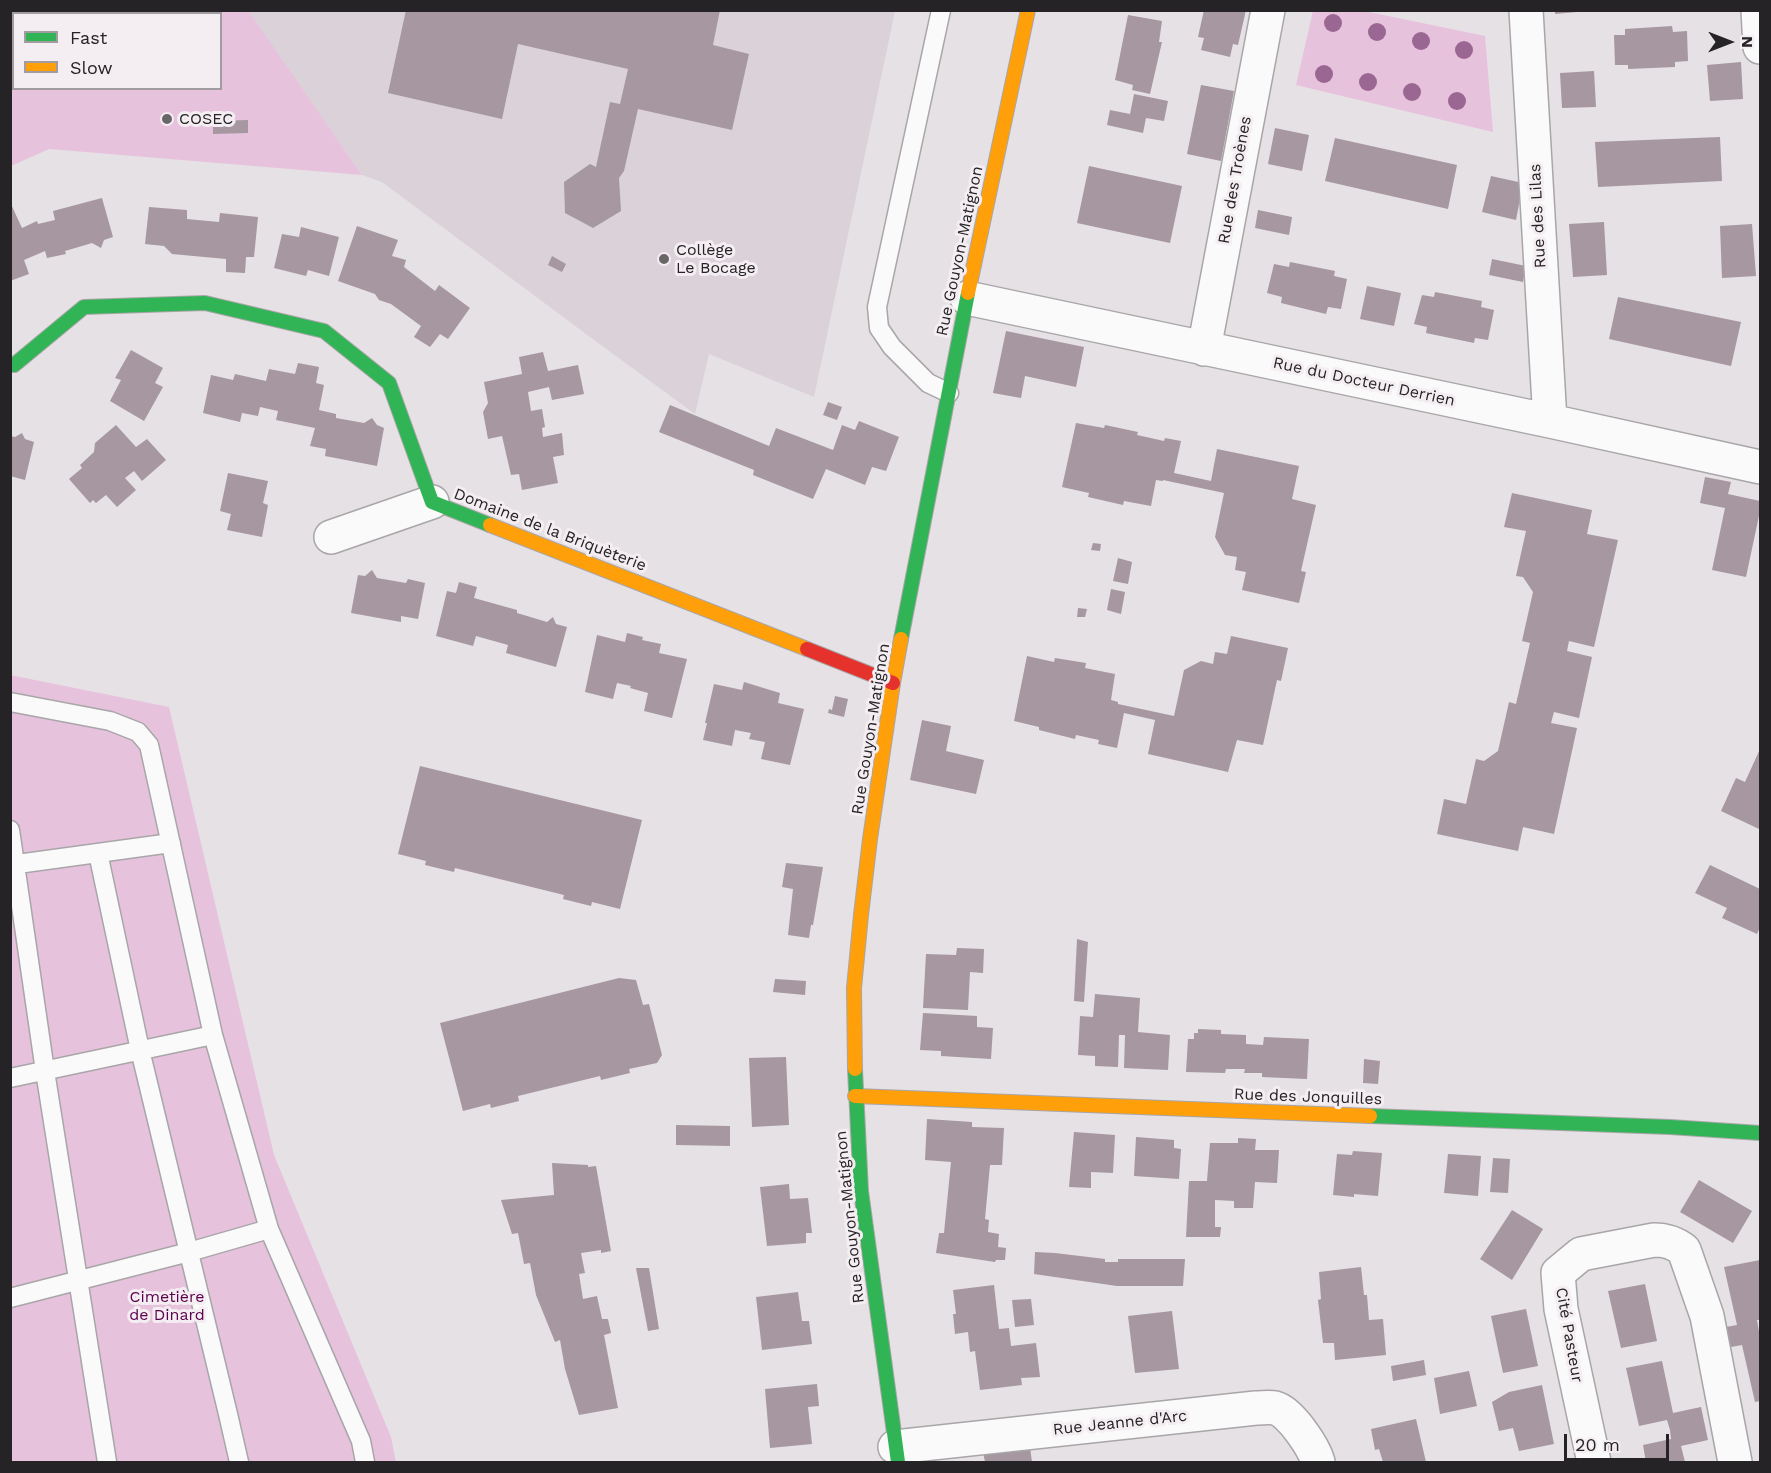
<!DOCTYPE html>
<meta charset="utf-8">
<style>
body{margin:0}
#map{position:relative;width:1771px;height:1473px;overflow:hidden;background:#e6e1e4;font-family:"Work Sans",sans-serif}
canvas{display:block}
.frame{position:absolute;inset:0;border:12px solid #252325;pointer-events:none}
.legend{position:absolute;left:12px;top:12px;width:210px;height:78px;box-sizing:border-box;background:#f4edf2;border:2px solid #a19ca0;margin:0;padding:8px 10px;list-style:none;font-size:18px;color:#252325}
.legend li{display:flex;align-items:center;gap:12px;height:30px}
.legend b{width:30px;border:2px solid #a19ca0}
.north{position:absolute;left:1699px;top:12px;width:60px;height:60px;-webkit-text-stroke:4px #f4edf2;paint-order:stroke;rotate:90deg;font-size:16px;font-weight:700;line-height:24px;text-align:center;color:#252325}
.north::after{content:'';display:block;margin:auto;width:21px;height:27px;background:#252325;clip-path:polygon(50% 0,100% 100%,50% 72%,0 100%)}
.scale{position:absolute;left:1564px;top:1434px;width:105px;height:27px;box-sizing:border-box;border:3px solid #252325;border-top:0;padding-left:8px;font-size:18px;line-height:21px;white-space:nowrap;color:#252325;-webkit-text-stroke:4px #f4edf2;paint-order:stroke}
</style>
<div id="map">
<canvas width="1771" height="1473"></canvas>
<div class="frame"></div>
<ul class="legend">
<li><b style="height:8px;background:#30b455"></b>Fast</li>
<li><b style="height:8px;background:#ff9f0a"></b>Slow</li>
</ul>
<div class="north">N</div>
<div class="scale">20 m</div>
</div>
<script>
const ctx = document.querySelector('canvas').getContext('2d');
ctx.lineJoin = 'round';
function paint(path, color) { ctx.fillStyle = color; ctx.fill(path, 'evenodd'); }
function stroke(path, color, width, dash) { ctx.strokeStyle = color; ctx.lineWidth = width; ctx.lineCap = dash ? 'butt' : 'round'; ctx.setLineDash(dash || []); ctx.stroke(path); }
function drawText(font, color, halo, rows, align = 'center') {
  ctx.font = font + ' "Work Sans",sans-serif'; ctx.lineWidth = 6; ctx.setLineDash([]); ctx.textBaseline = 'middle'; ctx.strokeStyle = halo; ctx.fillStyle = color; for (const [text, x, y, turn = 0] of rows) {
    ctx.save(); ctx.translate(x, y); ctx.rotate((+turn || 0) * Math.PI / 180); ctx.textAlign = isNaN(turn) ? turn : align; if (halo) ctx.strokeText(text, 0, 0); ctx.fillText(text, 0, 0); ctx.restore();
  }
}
paint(new Path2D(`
 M248 11H895L814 397 709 354 695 414 590 337 382 182 362 175Z`), '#dad2d8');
paint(new Path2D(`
 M248 10 362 175 49 149 11 166V11ZM14 14H220V88H14Z
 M1313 11H1364L1485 36 1493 132 1296 85Z
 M10 675 169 707 274 1155 391 1437 396 1462H11Z`), '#e7c2dd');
paint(new Path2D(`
 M406 10H720L713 45 749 54 732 130 638 109 624 171 619 178 621 211 593 228 565 213 564 182 590 164 596 167 610 102 620 104 628 69 518 44 502 119 388 93Z
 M1204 10H1246L1238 45 1233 44 1230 57 1201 50 1204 38 1198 37Z
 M1555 10H1577V12L1555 14Z
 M1128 15 1162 21 1159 42H1162L1150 94 1132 90 1133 85 1115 80Z
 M1672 26 1673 32 1687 31 1688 61 1675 62V67L1628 69V65H1615L1614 35H1625V29Z
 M1741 62 1743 99 1710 101 1707 65Z
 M1594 71 1596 107 1562 108 1560 73Z
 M1201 85 1234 91 1221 161 1187 154Z
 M1134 94 1168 101 1164 121 1146 118 1143 133 1107 125 1110 110 1130 114Z
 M248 120V133L213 134V121Z
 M1275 128 1309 135 1302 171 1268 164Z
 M1720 137 1722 181 1598 187 1595 142Z
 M1335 138 1457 165 1448 209 1325 181Z
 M1089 166 1182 186 1170 243 1077 223Z
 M1491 176 1523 183 1516 220 1482 212Z
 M102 198 113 237 104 240 101 248 92 243 65 251 66 254 47 258 45 251 24 260 29 274 10 281V202L22 228 37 221 38 224 55 220 53 211Z
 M149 207 187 210V219L219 222 220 213 258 217 254 257H246L245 273 226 272V259L172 254 164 246 145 244Z
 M1258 210 1292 217 1289 235 1255 228Z
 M1604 222 1607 275 1573 277 1569 224Z
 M1752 224 1756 276 1722 278 1720 226Z
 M357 226 398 240 392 256 406 260 404 267 435 291 439 285 470 308 448 339 440 334 430 347 414 337 421 326 391 304 379 300 375 294 338 281Z
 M301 227 339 237 329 276 308 270 306 276 274 268 282 234 299 237Z
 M552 256 566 264 562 272 548 265Z
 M1492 259 1526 266 1523 282 1489 275Z
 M1290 262 1335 271 1334 276 1347 279 1341 309 1328 307 1326 314 1281 303 1282 297 1267 293 1274 264 1289 267Z
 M1367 286 1401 293 1394 326 1360 319Z
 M1435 292 1482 301 1481 307 1494 310 1488 340 1475 338 1474 343 1426 333 1427 327 1414 324 1422 295 1434 297Z
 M1618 297 1741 322 1731 366 1609 339Z
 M1006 331 1084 347 1076 387 1025 376 1021 398 993 393Z
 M131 350 163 368 155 383 163 387 144 421 110 401 121 380 115 378Z
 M543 352 548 371 578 365 584 394 552 400 549 387 528 392 531 411 542 409 545 427 542 428 543 437 562 433 564 455 553 457 558 483 522 490 519 474 511 475 502 436 488 439 483 412 488 403 484 382 522 374 519 357Z
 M298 363 319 367 316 383 324 385 319 410 336 414V418L364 423 372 418 377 425 384 428 377 466 325 456 326 449 310 446 315 428 276 420 278 411 260 407 258 416 242 413 240 422 203 413 211 375 233 380 235 374 266 381 269 369 295 374Z
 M828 402 842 407 837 420 823 415Z
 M670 405 769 446 776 428 833 450 842 425 855 430 859 421 899 437 886 471 872 467 865 485 826 469 813 499 753 475 754 470 659 432Z
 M1076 423 1104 428 1105 425 1138 432 1137 435 1164 441 1165 438 1181 441 1174 473 1211 481 1217 449 1299 466 1292 499 1316 505 1301 571 1306 572 1299 603 1242 590 1246 572 1235 570 1237 557 1225 555 1215 537 1224 493 1163 480V481L1156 480 1151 506 1124 501 1123 505 1088 497 1089 493 1062 487Z
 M116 425 136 447 147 439 166 460 142 481 134 471 125 478 136 490 117 507 106 495 96 503 93 500 90 503 69 479 82 468 80 465 94 452 95 443Z
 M22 433 25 439 34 442 25 480 10 476V436L15 437Z
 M228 473 268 481 263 503 268 505 262 537 227 530 231 514 220 511Z
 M1705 477 1731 482 1728 494 1760 501V511L1746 577 1712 570 1725 508 1700 503Z
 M1512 493 1592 510 1587 534 1618 540 1594 647 1569 641 1567 651 1592 657 1579 718 1554 712 1551 723 1577 728 1554 834 1523 827 1518 851 1437 834 1444 799 1466 804 1476 759 1484 761 1498 751 1509 702 1516 704 1530 643 1522 641 1533 592 1523 577 1516 576 1526 531 1504 527Z
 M1093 543 1101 544 1100 551 1091 550Z
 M1118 558 1132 562 1128 584 1113 581Z
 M372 570 377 578 406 583 408 579 425 583 418 619 401 616V622L351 613 358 575 365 576Z
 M459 582 477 587 474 598 517 610V613L547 622 553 617 556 624 567 627 556 667 506 653 508 645 476 636 473 646 436 636 447 591 456 593Z
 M1111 589 1125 592 1121 614 1107 610Z
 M1078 608 1087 609 1085 617H1077Z
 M627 633 643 637 642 640 661 644 659 653 687 659 672 718 644 711 648 693 630 688 631 686 617 683 613 699 585 692 597 635 625 642Z
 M1231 636 1288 648 1281 681 1277 680 1263 745 1237 740 1228 772 1148 754 1155 720 1124 713 1117 748 1098 744 1099 740 1076 735 1075 739 1039 730V727L1014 721 1027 656 1054 662 1055 658 1086 663 1085 668 1115 674 1111 700 1118 702V704L1174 716 1184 670 1201 661 1213 664 1215 652 1227 654Z
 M744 682 780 693 778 703 804 709 790 765 761 759 765 742 749 739 751 733 735 730 732 746 703 740 707 723H705L714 684 742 690Z
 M835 696 848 699 844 717 828 713 829 709 832 710Z
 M922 720 951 726 946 751 984 760 976 794 910 780Z
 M1760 749V825L1759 829 1721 811 1736 778 1745 782Z
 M420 766 642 820 620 909 592 902 591 906 563 899 564 895 455 868 454 872 425 865 426 861 398 854Z
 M786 863 823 867 813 925H811L809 938 788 935 793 889 782 887Z
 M1710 865 1760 889V927L1757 934 1722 918 1727 908 1695 893Z
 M1077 939 1088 942 1084 1002 1074 1001Z
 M957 948 984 949 983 973 970 972 968 1010 923 1008 926 954 956 955Z
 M619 978 636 980 643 1005 649 1004 662 1055 657 1063 629 1069 630 1073 601 1080 600 1076 518 1096 519 1101 491 1108 490 1104 463 1111 440 1023Z
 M775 979 806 981 805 995 773 992Z
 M1095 994 1140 998 1138 1032 1170 1035 1168 1070 1124 1068 1125 1035H1119L1118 1067 1095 1066V1056L1078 1055 1080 1016 1093 1017Z
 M923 1013 977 1016V1027L993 1028 991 1059 941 1056V1051L920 1050Z
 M1198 1029 1221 1030V1034L1246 1035V1044L1263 1045 1264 1037 1309 1039 1307 1079 1262 1077V1073H1244L1245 1069H1226L1225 1073 1186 1072 1188 1039H1194V1033H1198Z
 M786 1057 789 1125 752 1127 749 1058Z
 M1364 1059 1380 1061 1378 1084 1363 1083Z
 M927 1119 972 1122V1127L1004 1128 1002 1165H990L985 1219 989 1220 988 1232 999 1234 998 1247 1006 1248 1005 1260H996L995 1262 936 1253 939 1233H944L951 1162 925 1160Z
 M676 1125 730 1126V1146L676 1145Z
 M1074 1132 1115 1135 1113 1173 1091 1172V1188L1069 1187Z
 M1136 1137 1174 1140V1148L1181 1149 1179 1179 1134 1176Z
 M1238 1138 1256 1139 1255 1150H1279L1277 1183 1255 1182 1253 1208H1234V1201L1215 1200V1227H1221L1220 1237H1186L1189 1181H1207L1210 1143H1238Z
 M1353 1151 1382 1153 1378 1196 1354 1194V1197L1333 1195 1337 1154 1352 1155Z
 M1448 1154 1481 1156 1478 1196 1444 1193Z
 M1493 1158 1510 1159 1508 1193 1490 1192Z
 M552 1163 588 1165V1167L596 1166 611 1251 601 1253V1250L581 1253 585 1273 579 1274 583 1299 597 1296 602 1319H608L611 1333 604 1335 618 1408 579 1415 565 1369 560 1340 555 1342 536 1295 530 1263 524 1264 518 1233 512 1234 501 1200 554 1195Z
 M1699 1180 1752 1211 1733 1243 1680 1212Z
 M789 1184 790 1199 808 1198 812 1233H806V1243L767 1246 760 1187Z
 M1512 1210 1543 1229 1512 1280 1480 1259Z
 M1035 1252 1055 1253 1105 1259V1262H1118V1259H1185L1183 1286H1117L1034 1274Z
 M1760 1260V1320H1757L1760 1337V1401L1755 1402 1742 1345 1731 1347 1726 1327 1737 1325 1724 1267Z
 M1361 1267 1364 1295H1367L1369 1320 1383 1319 1386 1355 1335 1360 1334 1343H1323L1318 1300 1321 1299 1319 1272Z
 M636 1268H649L659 1329 648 1331Z
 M1645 1284 1657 1341 1621 1348 1608 1291Z
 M994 1285 999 1329 1009 1328 1011 1346 1036 1343 1040 1377 1021 1378 1022 1385 980 1390 975 1351 970 1352 968 1332 955 1334 953 1314H956L953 1290Z
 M798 1292 802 1321H809L812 1344 762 1350 756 1297Z
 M1031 1299 1034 1325 1015 1327 1012 1300Z
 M1526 1309 1538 1366 1503 1373 1491 1316Z
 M1172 1311 1179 1369 1135 1373 1128 1316Z
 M1424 1360 1426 1375 1393 1381 1391 1366Z
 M1662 1361 1673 1413 1701 1407 1708 1440 1681 1446 1685 1462H1646L1643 1445 1671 1439 1670 1430 1667 1420 1639 1426 1626 1368Z
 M1469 1371 1477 1406 1440 1414 1434 1378Z
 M817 1384 819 1406 808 1407 812 1444 770 1448 765 1389Z
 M1542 1385 1554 1444 1519 1451 1513 1428 1499 1431 1492 1402 1509 1392Z
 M1416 1419 1426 1462H1383L1379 1449 1375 1450 1371 1429Z
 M1030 1447 1032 1462H985L983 1452Z`), '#a697a1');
const lane = new Path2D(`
 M941 10 877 307 879 328 892 347 928 383 949 393
 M10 702 110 721 138 732 149 745 213 1035 269 1229 361 1441 365 1462
 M10 830 45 1071 107 1462
 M98 853 140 1050 228 1414 239 1462
 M10 865 171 843
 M10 1078 213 1035
 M10 1298 189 1252 269 1229`);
const street = new Path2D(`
 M1526 10 1550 421
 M1758 10 1760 47
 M967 298 1550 421 1760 467
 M1204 349 1268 10
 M331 537 432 502
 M895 1447 1256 1408C1262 1408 1270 1407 1275 1408 1291 1412 1314 1448 1318 1462
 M1594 1462 1561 1309 1558 1273 1581 1254 1654 1240C1667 1240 1675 1243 1684 1250L1707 1316 1735 1462`);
const fast = new Path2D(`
 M14 365 84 307 205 303 324 331 389 383 432 502 490 525
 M901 639 968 293
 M855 1069 861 1191 898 1462
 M1370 1116 1670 1127 1760 1133`);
const slow = new Path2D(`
 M968 293 1028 10
 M490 525 807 649
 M855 1069 854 988 861 915 870 839 893 683 901 639
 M855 1096 1370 1116`);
const jam = new Path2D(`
 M807 649 893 683`);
stroke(lane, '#a8a6a8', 21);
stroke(street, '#a8a6a8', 36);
stroke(fast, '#a8a6a8', 16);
stroke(slow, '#a8a6a8', 16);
stroke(jam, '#a8a6a8', 16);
stroke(lane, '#fbfafb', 18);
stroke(street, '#fbfafb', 33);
stroke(fast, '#30b455', 14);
stroke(slow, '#ff9f0a', 14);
stroke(jam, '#e5322d', 14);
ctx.fillStyle = '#9a6792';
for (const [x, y] of [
 [1333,23],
 [1377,32],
 [1421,41],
 [1464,50],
 [1324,74],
 [1368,82],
 [1412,92],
 [1457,101]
]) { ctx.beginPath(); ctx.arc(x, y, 9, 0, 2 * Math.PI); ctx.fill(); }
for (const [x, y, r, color] of [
 [167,119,6,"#696668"],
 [664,259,6,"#696668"]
]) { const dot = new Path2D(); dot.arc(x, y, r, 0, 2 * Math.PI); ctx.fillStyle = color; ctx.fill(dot); stroke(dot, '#f4edf2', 2); }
drawText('16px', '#252325', '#f4edf2', [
 ["COSEC",179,119],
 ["Collège",676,250],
 ["Le Bocage",676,268]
], 'left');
drawText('16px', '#252325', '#f4edf2', [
 ["Rue des Troènes",1235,180,-80],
 ["Rue des Lilas",1538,216,-93],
 ["Rue Gouyon-Matignon",960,251,-78],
 ["Rue du Docteur Derrien",1364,382,12],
 ["Domaine de la Briquèterie",550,530,21],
 ["Rue Gouyon-Matignon",871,729,-81],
 ["Rue des Jonquilles",1308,1097,2],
 ["Rue Gouyon-Matignon",850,1217,-96],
 ["Cité Pasteur",1569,1335,80],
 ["Rue Jeanne d'Arc",1120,1423,-6]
]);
drawText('16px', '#5c034e', '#f4edf2', [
 ["Cimetière",167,1297],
 ["de Dinard",167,1315]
]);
</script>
